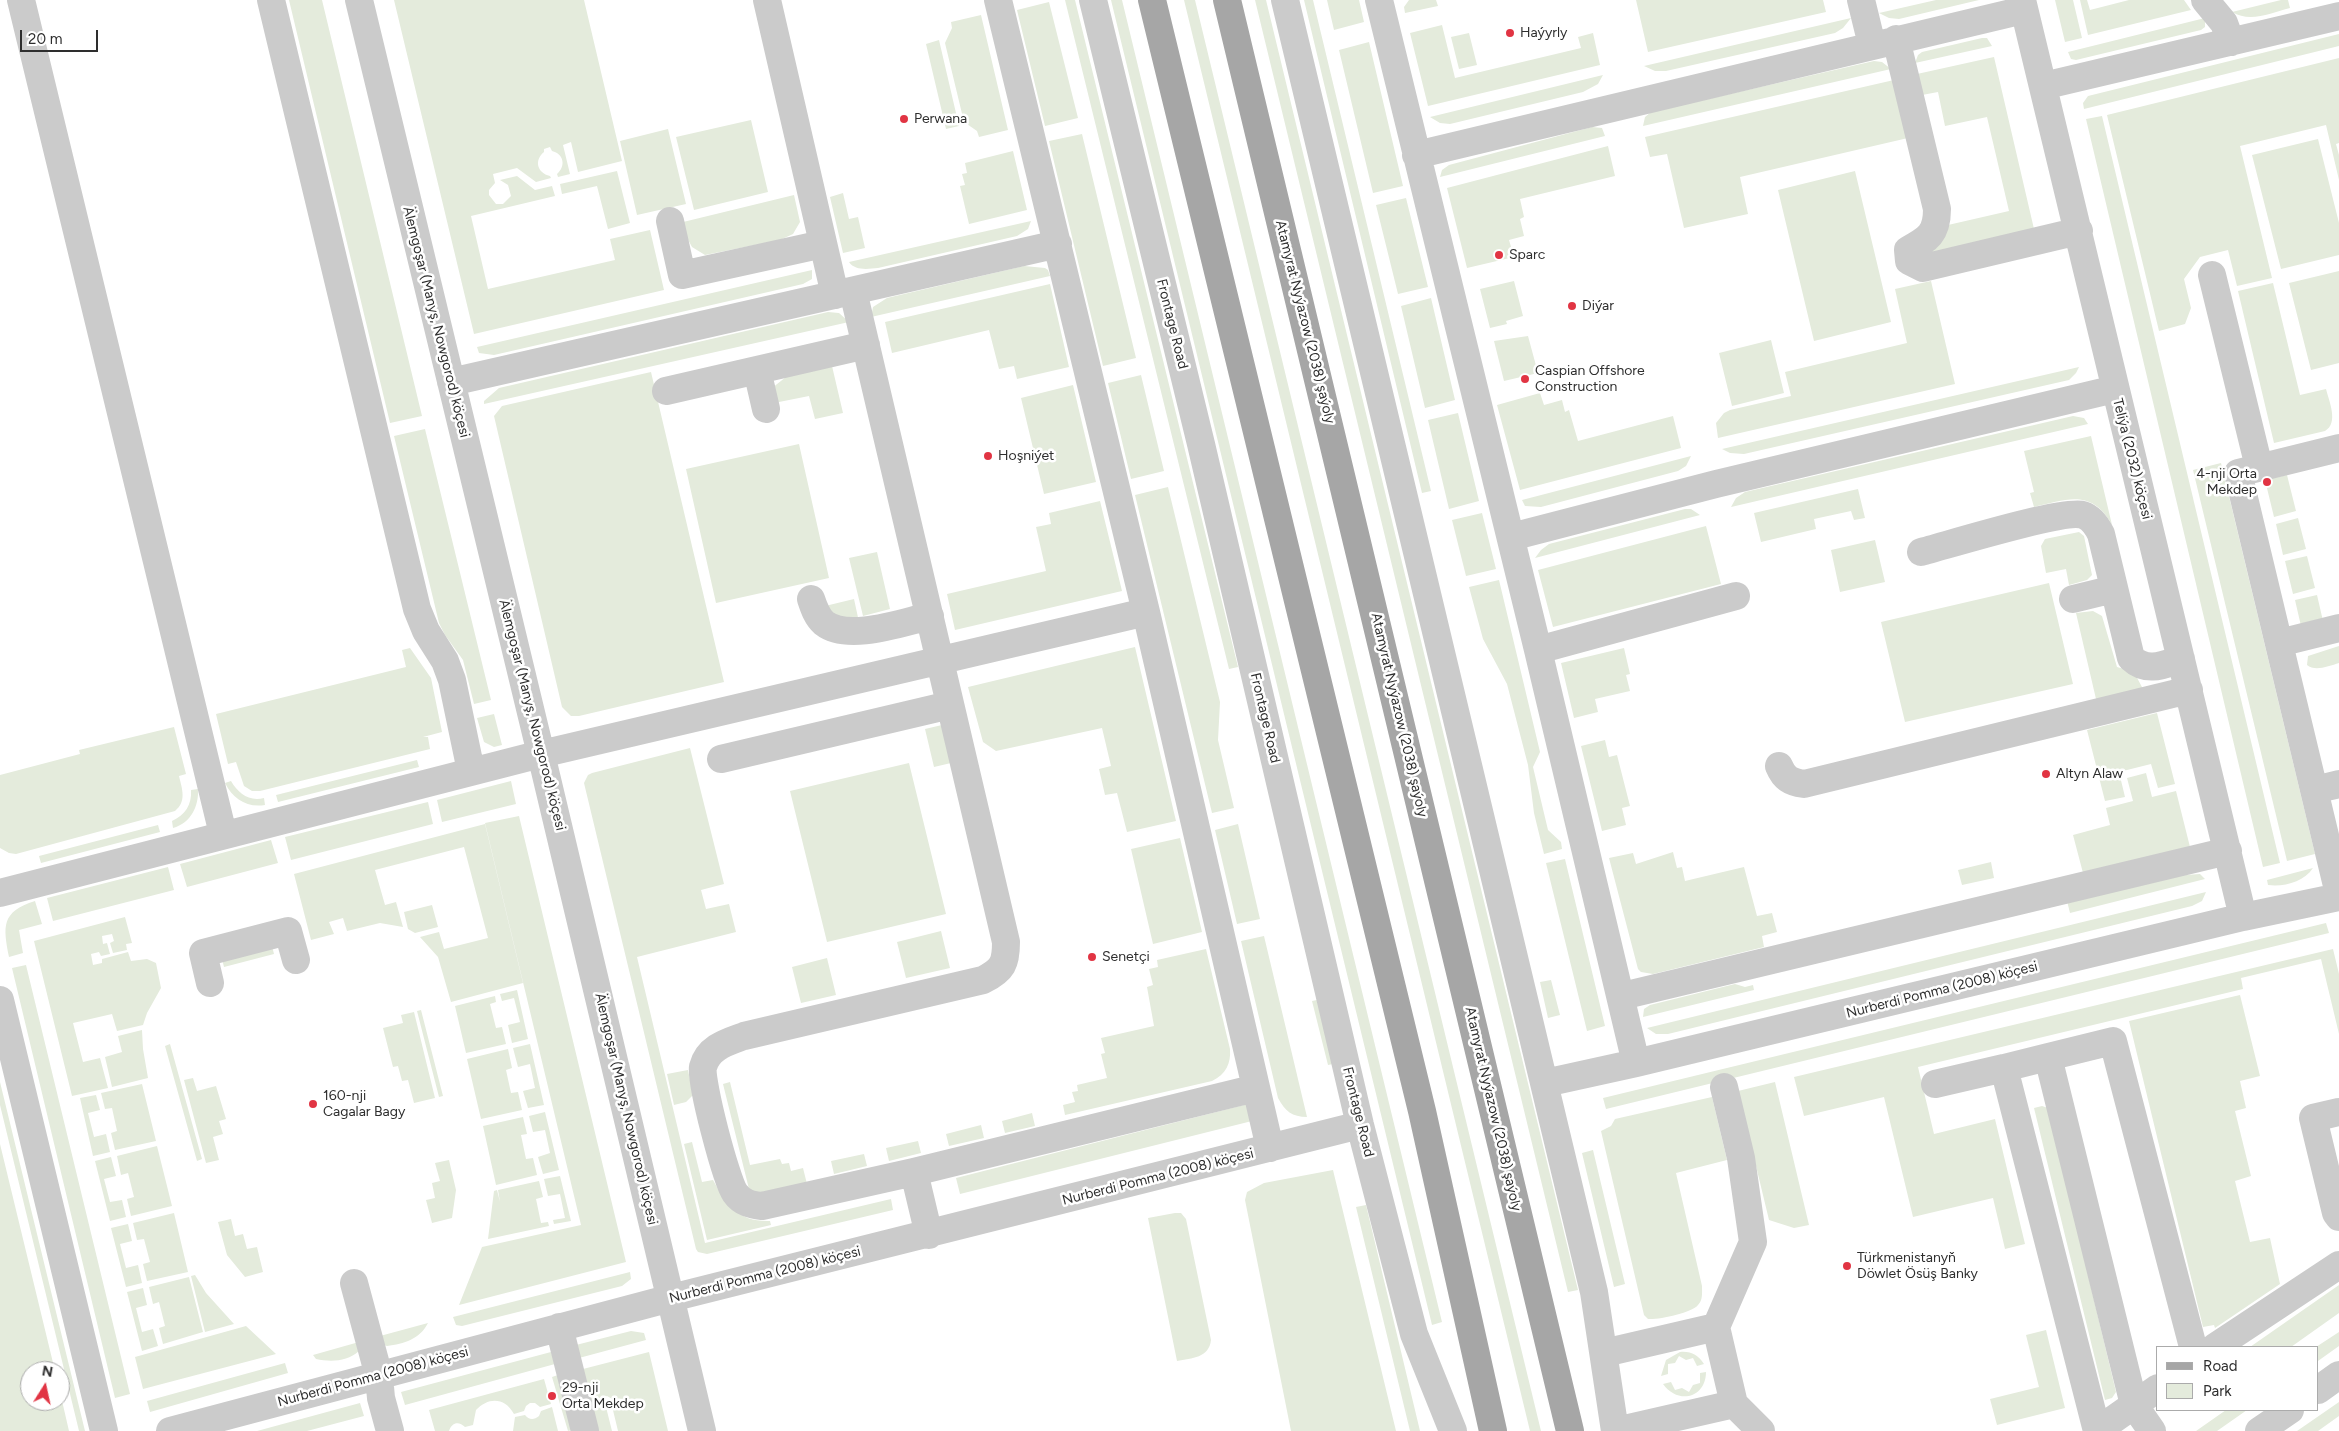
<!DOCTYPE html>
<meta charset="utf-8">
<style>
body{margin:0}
#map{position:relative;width:2339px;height:1431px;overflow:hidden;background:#fff;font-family:Figtree,sans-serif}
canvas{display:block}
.legend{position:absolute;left:2156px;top:1346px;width:162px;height:65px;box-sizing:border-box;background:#fff;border:1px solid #ababab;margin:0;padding:6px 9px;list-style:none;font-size:15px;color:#2e2e2e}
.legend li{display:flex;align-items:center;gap:10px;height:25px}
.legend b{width:25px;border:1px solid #ababab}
.north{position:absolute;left:20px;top:1361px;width:50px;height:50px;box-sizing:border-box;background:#fff;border:1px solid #ababab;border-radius:50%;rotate:10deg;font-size:14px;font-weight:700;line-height:20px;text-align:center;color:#2e2e2e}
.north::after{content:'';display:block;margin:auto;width:18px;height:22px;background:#e13443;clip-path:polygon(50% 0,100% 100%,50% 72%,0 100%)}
.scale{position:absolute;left:20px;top:30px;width:78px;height:22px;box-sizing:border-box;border:2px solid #2e2e2e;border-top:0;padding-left:6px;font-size:15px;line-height:18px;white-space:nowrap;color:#2e2e2e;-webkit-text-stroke:4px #fff;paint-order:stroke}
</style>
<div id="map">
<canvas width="2339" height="1431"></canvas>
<ul class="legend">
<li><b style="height:6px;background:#a6a6a6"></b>Road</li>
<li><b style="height:14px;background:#e4ebdc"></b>Park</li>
</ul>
<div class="north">N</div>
<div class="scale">20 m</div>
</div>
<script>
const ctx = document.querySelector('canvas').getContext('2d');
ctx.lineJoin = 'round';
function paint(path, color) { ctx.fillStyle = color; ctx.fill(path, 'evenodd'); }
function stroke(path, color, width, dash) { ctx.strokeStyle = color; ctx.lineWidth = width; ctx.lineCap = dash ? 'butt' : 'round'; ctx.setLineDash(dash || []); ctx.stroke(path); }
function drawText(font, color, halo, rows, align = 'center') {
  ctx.font = font + ' Figtree,sans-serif'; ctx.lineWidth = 5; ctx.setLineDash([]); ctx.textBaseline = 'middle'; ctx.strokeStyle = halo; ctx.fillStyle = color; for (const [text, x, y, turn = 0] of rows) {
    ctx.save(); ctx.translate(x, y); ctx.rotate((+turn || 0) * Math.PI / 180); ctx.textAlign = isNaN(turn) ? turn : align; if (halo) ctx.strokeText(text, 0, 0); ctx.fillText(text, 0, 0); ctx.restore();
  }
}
paint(new Path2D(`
 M289 0H322L422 416 390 423Z
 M394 0H584L622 161 578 172 571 142 563 145 570 174 558 177 557 174C566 166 564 154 552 151L550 147 544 149V152C534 160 537 173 550 176L551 178 536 182 517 168 493 174 495 183 489 190V195L496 204H503L511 196 508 185 500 180 517 176 535 190 552 186 555 196 471 216 488 289 615 260 610 239 650 230 664 290 474 334Z
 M1065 0H1075L1238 667 1229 669Z
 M1111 0H1122L1442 1322 1432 1325Z
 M1184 0H1195L1541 1431H1530Z
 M1255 0H1266L1578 1290 1568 1292Z
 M1304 0H1313L1431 491 1422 493Z
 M1327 0H1359L1364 22 1334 30Z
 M1409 0H1436L1438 6 1405 13 1404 7Z
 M1636 0H1823L1826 12 1648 52Z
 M1936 0H1979L1899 19 1889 18 1879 13Z
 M2055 0H2073L2082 38 2065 42Z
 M2080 0H2087L2090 10 2129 0H2184L2191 10 2088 35Z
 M2281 0H2288L2290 8C2271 13 2250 23 2232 12Z
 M1049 2 1078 118 1045 126 1017 10Z
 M981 15 1008 130 979 137 977 131 964 122 945 43 952 28 951 22Z
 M1851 18 1843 28 1835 33 1666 71H1655L1644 66Z
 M2205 18V27L2201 30 2076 60 2071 59 2068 52Z
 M1442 25 1455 78 1581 48 1578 37 1593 33 1600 65 1428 106 1410 33Z
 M1469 33 1477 65 1459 69 1451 37Z
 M2339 34V46L2084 109 2083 103 2088 96Z
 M1982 38H1987L1992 46 1915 63 1918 55 1922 52Z
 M939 40 959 126 946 129 926 44Z
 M1369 42 1403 186 1373 193 1339 50Z
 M1994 57 2034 229 1925 254 1948 225 2009 211 1987 117 1945 126 1938 92 1922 95 1917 74Z
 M2339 58V143L2336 144 2339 155V180L2326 125 2240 146 2272 278 2237 286 2228 250 2200 257 2184 279 2191 308 2185 324 2159 331 2107 115Z
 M1874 61 1882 62 1891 69 1643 126 1645 117 1651 112Z
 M1603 75 1598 84 1583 92 1450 124 1440 123 1430 117Z
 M1894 80 1908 138 1740 177 1748 214 1684 228 1667 154 1650 157 1645 137Z
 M2102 116 2280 863 2263 867 2086 119Z
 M751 120 768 192 694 210 676 137Z
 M1592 127 1602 128 1605 136 1440 177 1442 170 1449 165Z
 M668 129 686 204 637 215 620 141Z
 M1082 134 1136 358 1103 366 1049 141Z
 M2318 139 2339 223V255L2281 269 2252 155Z
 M1608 146 1615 176 1520 199 1524 217 1520 219 1524 236 1509 240 1514 257 1467 268 1447 188Z
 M1013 151 1027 210 969 224 960 186 965 185 962 174 967 173 965 163Z
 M617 171 630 223 608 229 597 186 562 194 560 184Z
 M1855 171 1891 322 1814 341 1778 190Z
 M843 193 849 219 858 217 865 248 843 253 830 197Z
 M794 195 800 222 793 234 780 240 705 255 692 247 679 223Z
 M1406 198 1428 287 1398 294 1376 205Z
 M1031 221 1028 229 1017 236 878 268C868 269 855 271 849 262Z
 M1024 266 1045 268 1048 270 1050 276 871 317 873 307 887 298Z
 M812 270V279L803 284 494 355 479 353 477 347Z
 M2339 271V363L2311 370 2289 283Z
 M1514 281 1523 316 1506 321 1507 324 1490 328 1480 289Z
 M1931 281 1955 384 1718 438 1716 423 1724 413 1730 410 1791 396 1785 372 1907 343 1895 289Z
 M2273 283 2300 395 2326 389C2329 401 2339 423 2325 431L2274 443 2238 291Z
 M1050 284 1069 367 1017 379 1014 366 999 369 989 330 892 353 885 322Z
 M1431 298 1455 400 1425 408 1401 306Z
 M828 312 839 313 849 322 484 404V401L499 388Z
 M1528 336 1538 373 1504 381 1494 341Z
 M1771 340 1784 393 1732 406 1719 353Z
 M832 366 843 413 815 419 809 396 774 403 772 388 786 377Z
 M2079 367 2076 373 2069 380 1744 454 1730 453 1722 449Z
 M651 372 724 682 579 716H571L562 707 494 416 502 406Z
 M1141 375 1164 471 1131 479 1108 383Z
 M1073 385 1096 482 1044 494 1021 398Z
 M1540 393 1544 405 1562 400 1565 412 1569 410 1578 441 1673 416 1681 448 1520 490 1497 405Z
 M1458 413 1479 501 1449 509 1428 420Z
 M2073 416 2084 418 2088 424 1731 507 1736 498 1745 492Z
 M425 429 491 700 474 704 463 660 445 635 439 623 394 436Z
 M2091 436 2112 525C2092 489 2068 499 2034 507L2030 493 2034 492 2024 451Z
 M799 444 829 578 716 603 686 469Z
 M1691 456 1686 466 1678 471 1541 507 1525 506 1522 500Z
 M2221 463 2315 854 2287 861 2193 470Z
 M2287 475 2296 511 2274 517 2265 480Z
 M1168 487 1220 702 1218 740 1234 808 1212 813 1135 495Z
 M1858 489 1865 518 1854 520 1851 511 1814 519 1816 529 1761 542 1754 513Z
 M1100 501 1122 591 955 630 947 594 1046 571 1036 527 1051 524 1049 513Z
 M1685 509H1691L1700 515 1535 558 1541 550 1549 544Z
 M1482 513 1496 569 1466 576 1452 520Z
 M2298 518 2306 549 2283 555 2276 524Z
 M1706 526 1721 584 1553 627 1538 570Z
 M2079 532 2084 536 2092 575 2087 580 2069 585 2066 569 2046 573 2041 546 2045 539Z
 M1875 540 1885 582 1840 592 1831 550Z
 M877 552 890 609 863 616 849 558Z
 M2307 556 2315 588 2293 594 2285 561Z
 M1499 580 1540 752 1533 767 1548 830 1561 842 1562 849 1544 854 1534 813 1528 765 1507 684 1483 639 1469 587Z
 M2049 583 2073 684 1905 722 1881 622Z
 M2317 595 2323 621 2301 626 2295 600Z
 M854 599 859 622 848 624 821 607Z
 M2093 611 2102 616 2117 667 2134 672 2143 689 2096 699 2076 613Z
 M2339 646V663C2329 666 2315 672 2307 665L2308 656Z
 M1135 647 1176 821 1127 832 1117 793 1105 795 1099 769 1111 766 1102 728 996 751 983 742 968 687Z
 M410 648 431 678 442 732 423 737H428L430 749 260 791H252L244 786 236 762 228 764 216 714 406 667 402 650Z
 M1624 648 1630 674 1626 675 1630 691 1595 699 1598 712 1574 718 1561 663Z
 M2157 713 2175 784 2158 788 2151 764 2119 772 2125 797 2105 801 2087 730Z
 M494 714 502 745 494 747 484 742 477 718Z
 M942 725 951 763 934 767 925 729Z
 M174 727 186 774 179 776C182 789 187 801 175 811L16 854 9 853 0 848V775L80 754 79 750Z
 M1605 740 1609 757 1617 755 1630 806 1622 808 1626 825 1602 831 1581 746Z
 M690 748 724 884 701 890 706 909 729 904 736 932 637 957 705 1243 891 1199 893 1210 707 1254 698 1252 696 1249 584 783 588 775 592 773Z
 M417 760 419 767 278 802 276 795Z
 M909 763 946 914 827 942 790 791Z
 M2146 773 2152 797 2176 791 2190 847 2083 873 2073 835 2110 825 2106 808 2133 801 2127 778Z
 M231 781C238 793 249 802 264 798L265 805C247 808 233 799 225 783Z
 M511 781 516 804 442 822 437 800Z
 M198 789C199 806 191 823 173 828L172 821C185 815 192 805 191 790Z
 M428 802 433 824 291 860 285 837Z
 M519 816 626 1262 459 1305 482 1247 581 1225 485 823Z
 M485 824 523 983 451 1002 438 957 420 937 439 932 444 949 488 938 464 847 375 870 385 905 396 902 403 927 380 923 347 931 343 918 329 922 334 934 311 940 294 874Z
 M1238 824 1260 919 1237 924 1215 830Z
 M158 825 160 832 41 863 39 856Z
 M1180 838 1202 932 1153 944 1131 849Z
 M271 840 278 863 187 887 180 864Z
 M1673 852 1677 868 1682 867 1685 881 1744 867 1757 916 1772 913 1777 932 1762 936 1764 947 1653 974 1641 972 1638 969 1609 858 1633 853 1636 864Z
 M1565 859 1605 1026 1587 1031 1546 863Z
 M1991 862 1994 878 1962 885 1958 870Z
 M168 867 174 890 53 921 47 898Z
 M2313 868C2304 882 2284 887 2268 885L2267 880Z
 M2200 874 2205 879 2070 913 2067 901 2185 875Z
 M2206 892 2202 901 2192 906 1668 1034H1656L1647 1028Z
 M35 901 42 924 19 930 23 953 9 957C3 926 1 912 35 901Z
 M432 905 438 927 415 933 408 929 404 912Z
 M125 917 132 943 126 944 127 950 113 953 110 943 114 941 112 934 102 936 103 944 107 943 110 954 101 956 99 952 91 954 93 965 102 963V959L128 952 131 961 147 959 156 963 161 988 147 1013 143 1025 117 1031 112 1014 73 1023 83 1062 100 1058 108 1088 72 1096 34 941Z
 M2326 923 2329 933 1606 1109 1603 1098Z
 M941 931 950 968 906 978 897 942Z
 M1264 936 1307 1117C1292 1117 1285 1111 1278 1098L1241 941Z
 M272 946 274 954 224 967 222 959Z
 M1206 949 1230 1049C1231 1064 1226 1074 1212 1081L1065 1115 1063 1105 1075 1102 1072 1092 1078 1091 1077 1085 1107 1078 1101 1054 1105 1053 1101 1038 1154 1026 1147 987 1153 985 1149 969 1158 967 1157 960Z
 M2333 949 2339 974V1034L2321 959 2241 978 2243 989 1918 1067 1934 1134 1995 1119 2025 1244 2005 1249 1993 1198 1913 1217 1884 1097 1804 1116 1794 1077Z
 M827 958 836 995 801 1003 792 967Z
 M26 965 130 1394 115 1398 12 968Z
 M1551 980 1560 1015 1548 1018 1540 982Z
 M1735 984 1745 987 1753 985 1754 990 1643 1017 1644 1009 1650 1005Z
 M517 990 528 1039 512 1043 508 1025 520 1022 514 998 502 1001 500 994Z
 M2240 995 2260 1076 2240 1081 2246 1108 2235 1111 2251 1176 2235 1181 2250 1242 2270 1238 2280 1284 2215 1328 2214 1325 2203 1327 2129 1021Z
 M495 996 496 1002 490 1004 496 1028 502 1027 506 1044 466 1053 455 1006Z
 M1317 1000 1333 1064 1328 1065 1312 1001Z
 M421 1010 443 1096 439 1097 417 1011Z
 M414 1012 435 1098 414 1103 408 1080 402 1081 398 1066 393 1067 383 1028 403 1023 401 1015Z
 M142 1030 143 1049 148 1078 112 1087 105 1057 122 1052 118 1036Z
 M170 1044 202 1159 197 1161 165 1046Z
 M530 1044 544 1105 528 1108 523 1091 535 1088 530 1064 518 1067 513 1048Z
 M508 1049 512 1068 506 1070 511 1093 518 1092 522 1110 481 1119 467 1059Z
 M688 1070 693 1095 686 1102 674 1105 667 1074Z
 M193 1078 197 1091 216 1086 226 1119 219 1121 223 1134 213 1137 219 1160 206 1163 184 1080Z
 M0 1082 85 1431H79L0 1105Z
 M730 1082 750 1165 780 1159 782 1164 789 1163 791 1171 803 1168 808 1188 766 1197 749 1189 723 1084Z
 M1775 1082 1809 1225 1794 1228 1769 1220 1738 1091Z
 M142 1084 156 1141 115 1150 111 1133 117 1131 112 1108 105 1109 101 1093Z
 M96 1095 100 1110 88 1113 94 1137 106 1134 110 1152 93 1156 80 1098Z
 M1712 1097 1727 1160 1676 1173 1702 1286C1702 1293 1703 1300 1698 1305 1692 1313 1658 1320 1648 1319L1644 1315 1601 1131 1611 1126 1615 1119Z
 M1248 1104 1252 1121 960 1194 956 1178Z
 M2042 1106 2048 1108 2116 1392 2112 1398 2105 1400 2034 1108Z
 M545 1112 559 1170 543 1174 538 1157 550 1153 545 1130 533 1132 529 1116Z
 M1032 1113 1035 1126 1005 1133 1002 1121Z
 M523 1117 527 1134 521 1135 526 1159 533 1158 537 1175 496 1185 483 1126Z
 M981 1125 984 1138 949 1146 946 1134Z
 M918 1141 921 1153 889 1161 886 1148Z
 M692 1142 702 1182 713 1180C727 1206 739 1222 770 1221L771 1225 707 1240 684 1144Z
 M0 1144 55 1371H30V1401H60V1392L69 1431H0Z
 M157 1146 172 1206 131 1216 127 1199 134 1197 128 1173 121 1175 117 1156Z
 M1593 1150 1625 1284 1614 1287 1582 1153Z
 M864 1154 867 1166 834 1174 831 1161Z
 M111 1157 116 1176 104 1179 110 1202 122 1200 126 1217 110 1221 95 1161Z
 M449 1160 456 1190 452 1218 432 1223 426 1200 435 1198 432 1183 440 1181 435 1163Z
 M1333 1170 1396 1431H1291L1245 1200 1247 1192 1264 1183Z
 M560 1176 571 1221 554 1224 553 1220 565 1218 560 1194 548 1196 544 1179Z
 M539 1181 543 1197 536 1199 541 1223 548 1222 549 1226 488 1239 494 1191 497 1190 500 1202 498 1190Z
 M1366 1205 1420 1431H1410L1356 1207Z
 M174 1213 188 1272 147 1281 143 1264 150 1262 144 1239 137 1240 133 1223Z
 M1175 1213H1181L1186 1219 1211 1340C1209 1358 1192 1358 1177 1361L1148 1218Z
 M231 1219 235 1236 243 1234 247 1249 257 1247 263 1272 245 1277 227 1255 218 1222Z
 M128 1224 132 1241 120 1244 126 1268 138 1265 142 1283 126 1287 111 1228Z
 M630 1272 631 1279 622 1286 462 1326 456 1325 453 1317Z
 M195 1275 206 1293 234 1324 205 1332 191 1276Z
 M189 1277 203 1332 163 1344 159 1328 165 1326 159 1302 153 1304 149 1287Z
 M2339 1285V1313L2291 1347H2250Z
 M143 1288 147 1305 136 1308 142 1332 153 1329 158 1346 142 1351 127 1292Z
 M428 1323C420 1339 404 1344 387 1346L384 1345 380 1336Z
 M246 1326 276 1354 143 1389 135 1357Z
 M2046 1330 2065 1408 1997 1425 1990 1399 2039 1387 2026 1335Z
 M631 1331 644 1333 646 1340 579 1358 576 1345Z
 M2339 1332V1346L2318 1361 2316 1347Z
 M359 1342V1351C347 1362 330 1362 316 1359L313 1355Z
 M551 1352 555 1364 405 1405 401 1392Z
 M649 1352 668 1431H631L628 1418 631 1431H618L612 1406 614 1400 607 1396 603 1398 602 1403 606 1407 612 1431H597L583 1369Z
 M1680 1352C1691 1351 1698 1355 1704 1364L1697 1366 1693 1358 1686 1360 1679 1356 1675 1363 1668 1364V1374L1661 1376 1666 1360Z
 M285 1363 288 1373 150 1412 147 1401Z
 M1706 1372C1706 1398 1678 1405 1663 1384L1671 1382 1675 1390 1682 1388 1689 1392 1693 1385 1700 1383V1373Z
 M558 1375 573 1430 568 1431 552 1377Z
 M544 1379 551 1404 540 1407 535 1403H530L526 1406 524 1411 514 1414C505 1397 488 1397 476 1410L473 1425 465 1427C459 1421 452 1422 449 1431H435L429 1410Z
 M2339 1402V1416L2318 1431H2297Z
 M360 1403 364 1416 307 1431H257Z
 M552 1407 558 1431H513L515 1417 525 1415C529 1420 534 1420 539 1416L541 1411Z
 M2226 1410H2247L2217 1431H2196Z`), '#e4ebdc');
stroke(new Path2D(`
 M21 0 223 834
 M271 0 417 609 426 631 445 661 452 680 471 771
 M359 0 541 754 702 1431
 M767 0 835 295
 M998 0 1146 612 1270 1148
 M1093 0 1201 444 1360 1125 1414 1334 1453 1431
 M1285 0 1594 1292 1615 1431
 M1379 0 1538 650 1636 1063
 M1861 0 1872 45
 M2022 0 2243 917
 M2205 0 2224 23 2231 42
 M1896 39 1937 209C1937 234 1928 239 1908 250L1909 261 1923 268 2079 231
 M2043 86 2339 16
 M1416 155 2024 10
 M670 221 682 275 823 244
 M2212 275 2259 467
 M853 291 1006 942C1006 963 1003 970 983 980L744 1036C728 1042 708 1047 703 1067 700 1081 726 1180 735 1193 742 1203 752 1205 762 1206L914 1172 1256 1088
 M757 370 766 409
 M451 382 1058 244
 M666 391 866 345
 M2339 448 2238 473 2339 894
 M1511 537 1716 484 2115 389
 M1921 552C1948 545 2064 509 2083 515 2092 518 2097 526 2101 534L2131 658C2147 673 2163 665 2181 659
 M811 599C814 608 817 617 824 623 848 642 903 622 930 616
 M2073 599 2114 589
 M2279 643 2339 628
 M1538 650 1736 596
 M721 759 950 705
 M1779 766C1784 778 1790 782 1804 784L2189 690
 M2314 790 2339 784
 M0 893 541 754 1146 612
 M210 983 203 953 288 931 296 960
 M1622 996 2228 851
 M0 1000 104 1431
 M2048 1057 2113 1041 2193 1347
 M1545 1083 1636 1063 2243 917 2339 897
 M1935 1084 2004 1068
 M2339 1112 2313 1118 2336 1213 2339 1217
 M914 1172 929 1235
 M354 1283 379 1376 381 1398 390 1431
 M559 1327 585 1431
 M1716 1327 1753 1242 1741 1158 1724 1087
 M2215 1347 2339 1265
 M1604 1353 1716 1327 1734 1404 1616 1431
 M2318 1390 2339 1375
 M1734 1404 1761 1431
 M170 1431 671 1298 1360 1125
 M2097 1431 2004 1068 2048 1057 2134 1405 2152 1431
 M2097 1431 2158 1388
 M2259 1431 2290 1410`), '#cbcbcb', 28);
stroke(new Path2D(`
 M1152 0 1422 1111 1493 1431
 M1227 0 1570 1431`), '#a6a6a6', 28);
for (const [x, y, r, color] of [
 [1510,33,5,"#e13443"],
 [904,119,5,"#e13443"],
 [1499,255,5,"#e13443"],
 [1572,306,5,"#e13443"],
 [1525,379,5,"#e13443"],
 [988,456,5,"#e13443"],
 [2267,482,5,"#e13443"],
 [2046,774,5,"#e13443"],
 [1092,957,5,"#e13443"],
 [313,1104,5,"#e13443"],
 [1847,1266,5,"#e13443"],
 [552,1396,5,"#e13443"]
]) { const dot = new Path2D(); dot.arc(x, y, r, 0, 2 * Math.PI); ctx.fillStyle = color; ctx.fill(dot); stroke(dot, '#fff', 2); }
drawText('14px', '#2e2e2e', '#fff', [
 ["Haýyrly",1520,33],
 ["Perwana",914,119],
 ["Sparc",1509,255],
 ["Diýar",1582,306],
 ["Caspian Offshore",1535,371],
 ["Construction",1535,387],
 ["Hoşniýet",998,456],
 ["4-nji Orta",2257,474,"right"],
 ["Mekdep",2257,490,"right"],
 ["Altyn Alaw",2056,774],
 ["Senetçi",1102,957],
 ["160-nji",323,1096],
 ["Cagalar Bagy",323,1112],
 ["Türkmenistanyň",1857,1258],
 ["Döwlet Ösüş Banky",1857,1274],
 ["29-nji",562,1388],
 ["Orta Mekdep",562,1404]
], 'left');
drawText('14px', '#2e2e2e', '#fff', [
 ["Älemgoşar (Manyş, Nowgorod) köçesi",436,322,76],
 ["Atamyrat Nyýazow (2038) şaýoly",1305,322,76],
 ["Frontage Road",1172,324,76],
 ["Teliýa (2032) köçesi",2132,459,76],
 ["Älemgoşar (Manyş, Nowgorod) köçesi",532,715,76],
 ["Atamyrat Nyýazow (2038) şaýoly",1399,715,77],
 ["Frontage Road",1265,718,77],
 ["Nurberdi Pomma (2008) köçesi",1942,990,-14],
 ["Älemgoşar (Manyş, Nowgorod) köçesi",626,1109,77],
 ["Atamyrat Nyýazow (2038) şaýoly",1493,1109,77],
 ["Frontage Road",1358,1112,76],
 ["Nurberdi Pomma (2008) köçesi",1158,1177,-14],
 ["Nurberdi Pomma (2008) köçesi",765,1275,-14],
 ["Nurberdi Pomma (2008) köçesi",373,1377,-15]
]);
</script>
